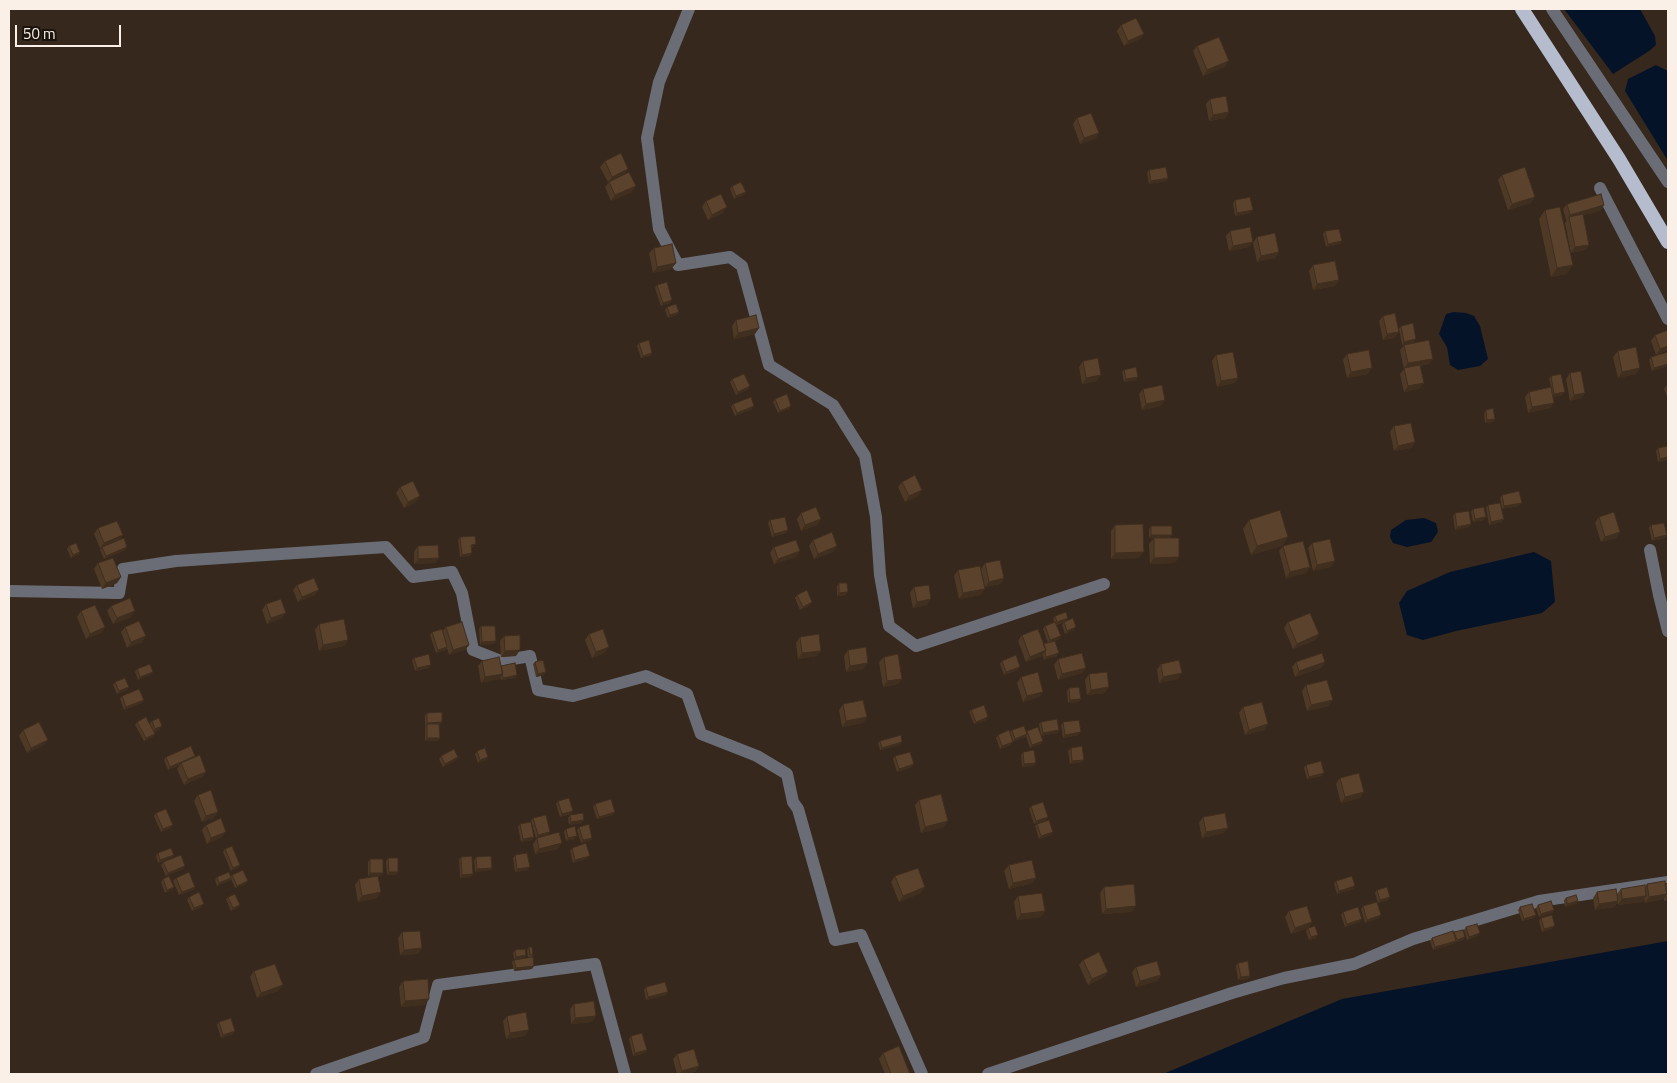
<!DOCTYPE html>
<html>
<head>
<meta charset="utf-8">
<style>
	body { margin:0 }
	#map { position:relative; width:1677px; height:1083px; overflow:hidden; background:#36281c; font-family:"Titillium Web",sans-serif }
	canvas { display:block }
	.frame { position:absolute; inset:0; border:10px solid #faf0e8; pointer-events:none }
	.scale { position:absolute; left:15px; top:25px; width:106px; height:22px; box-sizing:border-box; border:2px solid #faf0e8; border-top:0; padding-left:6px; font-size:15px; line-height:18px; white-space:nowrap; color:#faf0e8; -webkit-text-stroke:4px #19120d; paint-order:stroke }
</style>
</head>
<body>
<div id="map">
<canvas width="1677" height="1083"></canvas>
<div class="frame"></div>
<div class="scale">50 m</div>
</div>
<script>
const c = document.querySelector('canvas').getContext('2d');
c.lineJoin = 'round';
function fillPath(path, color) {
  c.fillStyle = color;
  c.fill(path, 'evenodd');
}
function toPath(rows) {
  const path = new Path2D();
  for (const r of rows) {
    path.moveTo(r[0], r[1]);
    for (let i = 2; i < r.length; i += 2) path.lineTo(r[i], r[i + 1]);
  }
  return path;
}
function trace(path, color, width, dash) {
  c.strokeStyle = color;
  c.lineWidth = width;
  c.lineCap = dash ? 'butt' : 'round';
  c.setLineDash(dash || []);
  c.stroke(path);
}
fillPath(toPath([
	[1564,9,1640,9,1655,36,1656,45,1649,51,1613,74],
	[1656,65,1668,71,1668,161,1625,91,1628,79],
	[1454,312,1466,313,1474,316,1480,326,1488,359,1480,366,1458,370,1450,365,1447,347,1439,334,1446,314],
	[1424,518,1436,523,1438,532,1431,542,1407,547,1393,543,1390,537,1391,530,1406,520],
	[1534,552,1551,561,1555,602,1542,613,1456,631,1423,640,1407,635,1399,603,1407,591,1450,572],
	[1668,941,1668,1074,1163,1074,1342,999]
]), '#051329');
trace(toPath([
	[689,9,659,82,647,138,659,229,678,265,730,257,742,266,769,365,833,405,865,456,876,517,880,575,889,626,916,646,1104,584],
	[1552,9,1668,182],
	[1600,188,1668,319],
	[1650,550,1659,595,1668,631],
	[9,591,119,593,123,569,176,561,386,547,413,577,452,572,462,593,473,650,501,661,530,656,538,690,573,696,646,676,687,694,701,734,757,756,787,774,793,802,798,809,835,940,861,935,922,1074],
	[316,1074,424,1037,438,985,595,964,625,1074],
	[988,1074,1232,993,1284,978,1354,964,1413,939,1539,901,1668,882]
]), '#6a6d76', 12);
trace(toPath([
	[1522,9,1619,159,1668,242]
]), '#b4bcce', 14);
fillPath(toPath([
	[1121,25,1144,34,1140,39,1124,46,1117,31],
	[1197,46,1225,67,1203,76,1193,51],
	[1210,99,1229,112,1225,118,1209,121,1206,104],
	[1077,118,1099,133,1095,139,1080,144,1073,124],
	[605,161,628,169,624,174,608,182,600,167],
	[1149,170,1168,178,1166,181,1149,184,1147,173],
	[1502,175,1531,203,1508,210,1498,180],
	[609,182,632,192,611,201,605,187],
	[732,186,746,192,744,195,734,199,730,189],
	[1235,200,1251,213,1235,216,1233,203],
	[706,201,723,213,708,220,702,207],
	[1567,204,1604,205,1600,211,1583,215,1589,245,1585,250,1571,253,1565,223,1567,220,1566,220,1563,209],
	[1545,210,1567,274,1551,277,1539,219],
	[1230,231,1249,247,1229,251,1226,236],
	[1325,231,1340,244,1326,247,1323,234],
	[1257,237,1279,252,1275,258,1257,262,1253,243],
	[654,248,676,263,671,269,653,273,649,253],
	[1313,265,1339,280,1335,286,1313,290,1309,271],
	[657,285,670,303,661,306,655,288],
	[667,307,679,312,677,315,668,318,665,310],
	[1383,316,1395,338,1383,340,1379,321],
	[736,320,755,334,734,339,732,326],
	[1401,326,1414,342,1402,345,1399,329],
	[1668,330,1668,350,1656,355,1651,341,1655,335],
	[639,343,652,353,650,356,641,358,637,346],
	[1404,345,1429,364,1420,366,1424,383,1419,389,1404,392,1400,374,1404,369,1400,350],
	[1618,351,1640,368,1636,374,1618,378,1613,357],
	[1668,352,1668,366,1652,371,1649,360,1651,357],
	[1347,354,1368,374,1347,378,1343,360],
	[1216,355,1238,378,1234,383,1217,387,1212,361],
	[1083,361,1097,381,1082,384,1079,367],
	[1124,370,1138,377,1136,380,1124,382,1122,372],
	[1570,373,1585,393,1581,398,1570,401,1566,379],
	[1551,376,1563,395,1553,397,1554,403,1550,408,1528,413,1525,397,1529,392,1551,387,1549,379],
	[732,379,750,386,748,389,736,395,730,382],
	[1668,383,1668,400,1664,389],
	[1143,389,1161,406,1142,410,1139,394],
	[775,399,791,406,789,409,778,413,773,402],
	[733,404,752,409,735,416,731,407],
	[1486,410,1495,419,1493,422,1485,423,1484,413],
	[1394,426,1415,442,1411,448,1394,451,1390,432],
	[1658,448,1668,460,1658,462,1656,451],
	[902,482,918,496,905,502,898,487],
	[400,487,416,502,404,508,396,493],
	[1502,495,1519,506,1502,509,1500,498],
	[1488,505,1502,522,1489,525,1486,508],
	[1473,509,1484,520,1473,522,1471,512],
	[801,513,821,519,817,525,801,531,797,519],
	[1455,513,1469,527,1455,530,1453,516],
	[1599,517,1620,532,1616,538,1601,542,1595,523],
	[770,520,788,530,786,533,772,537,768,523],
	[1249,520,1288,537,1282,546,1251,555,1243,529],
	[1115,525,1139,558,1111,559,1111,531],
	[1651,525,1667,535,1665,538,1652,541,1649,528],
	[1151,526,1172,535,1170,538,1149,538,1149,529],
	[98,528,119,541,125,550,104,559,100,550,102,548,100,548,94,534],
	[460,537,474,547,471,547,470,556,460,557,458,540],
	[1154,538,1175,563,1150,564,1149,544],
	[813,540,833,552,814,559,809,546],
	[1312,543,1335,561,1331,567,1313,571,1308,548],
	[69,546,80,552,78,555,71,558,67,549],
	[418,546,439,558,435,563,414,564,414,552],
	[1283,546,1310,567,1306,573,1286,578,1279,551],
	[774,547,800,551,796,557,774,564,770,553],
	[98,563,121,577,117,583,102,589,94,569],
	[985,563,1004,578,1000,584,985,587,981,569],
	[958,570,981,595,959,599,954,576],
	[839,583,846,595,837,596,837,586],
	[297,585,315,595,298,602,293,590],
	[914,587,927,605,913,608,910,593],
	[797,595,810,605,800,610,795,598],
	[266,604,282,618,267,624,262,610],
	[111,606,131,617,113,624,107,611],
	[81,611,105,627,101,633,86,639,77,617],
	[1055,616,1068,618,1066,621,1074,630,1065,634,1062,625,1064,622,1057,625,1059,639,1048,643,1043,629,1045,626,1054,622,1053,619],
	[1288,622,1319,634,1315,640,1293,649,1284,628],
	[319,624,348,640,344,646,319,651,315,630],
	[481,626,496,641,494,644,480,645,479,629],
	[125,627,146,636,142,642,127,648,121,632],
	[446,627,469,645,465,650,449,655,447,648,445,650,436,653,430,635,432,632,442,632],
	[589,634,605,653,592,658,585,640],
	[1022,635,1057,656,1044,660,1043,655,1042,656,1026,662,1018,641],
	[504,636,516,656,501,657,500,641],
	[800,637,817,656,798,659,796,643],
	[848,650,864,669,846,672,844,656],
	[884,657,902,679,898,684,883,687,879,662],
	[414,658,429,668,415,671,412,660],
	[1058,659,1086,668,1082,673,1058,680,1054,665],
	[482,661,501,666,517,675,515,678,501,680,500,677,499,679,481,683,478,666],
	[1002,661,1018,670,1004,675,1000,664],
	[535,662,544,675,536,677,533,664],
	[1296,662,1325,662,1321,668,1295,677,1292,667],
	[1161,664,1178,679,1159,683,1157,670],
	[137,669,153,672,151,674,138,680,135,672],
	[1089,674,1105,693,1087,695,1085,680],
	[1021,677,1043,692,1039,697,1023,702,1017,683],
	[115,682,127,690,117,694,113,685],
	[1306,685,1329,706,1307,711,1302,691],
	[1069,688,1079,702,1068,703,1067,691],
	[122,696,144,700,142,703,124,710,120,699],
	[843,704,867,717,863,723,842,727,839,710],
	[1243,707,1268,724,1264,730,1245,735,1239,713],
	[971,710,986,720,974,724,969,712],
	[427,713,442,722,439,725,438,741,425,741,425,727,426,726,425,726,425,715],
	[152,721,160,729,154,732,155,734,153,737,144,741,135,725,137,722,150,723],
	[1041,722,1059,730,1057,733,1041,736,1043,741,1041,744,1030,748,1026,736,1025,737,1013,741,1011,745,1000,749,996,738,998,735,1010,732,1012,730,1026,732,1027,731,1041,736,1039,724],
	[1063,722,1079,735,1063,738,1061,725],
	[23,730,44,745,27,753,19,736],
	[880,741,902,742,900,745,880,750,878,743],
	[1071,748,1084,760,1082,762,1070,764,1068,751],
	[477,751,488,757,486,760,478,763,475,754],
	[1023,752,1034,766,1022,767,1021,755],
	[195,756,206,772,202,777,184,785,177,769,180,765,168,770,164,760,166,757],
	[441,756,456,760,443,767,439,759],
	[895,756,912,767,897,772,893,759],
	[1306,765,1322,776,1307,779,1304,768],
	[1340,778,1364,792,1360,798,1341,803,1336,784],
	[198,795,214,818,202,822,194,801],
	[919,800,944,827,921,833,915,805],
	[558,801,571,814,560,817,556,804],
	[595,804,613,815,597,819,593,807],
	[1031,806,1046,820,1034,824,1029,809],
	[156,813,171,828,161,832,154,816],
	[570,815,582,823,569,825,568,818],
	[1203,817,1224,833,1202,838,1199,823],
	[533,818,550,832,548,835,536,838,531,821],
	[520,824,534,837,532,840,521,842,518,827],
	[1037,824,1053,832,1051,835,1039,839,1035,826],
	[206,825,222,837,207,844,202,830],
	[579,827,592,838,590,841,581,843,577,830],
	[566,829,575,839,566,841,564,832],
	[537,838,558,849,535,854,533,844],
	[572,848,588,858,573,863,570,851],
	[225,849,240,865,238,868,231,871,223,852],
	[158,853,174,855,172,857,158,863,156,856],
	[515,855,528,870,515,872,513,858],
	[461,857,471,877,460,878,459,859],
	[476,857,492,868,490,870,475,872,474,860],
	[388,858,396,875,387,875,386,861],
	[370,859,381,876,378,876,377,898,358,902,355,885,359,879,377,876,368,876,368,862],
	[163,862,183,869,166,876,161,865],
	[1009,865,1036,878,1032,883,1009,889,1004,871],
	[232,875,246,884,235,888,231,879,229,881,217,886,215,880,217,877,230,877],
	[895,876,921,893,899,902,891,882],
	[176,878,195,887,193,890,179,895,173,881],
	[163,879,172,890,165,893,161,882],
	[1336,881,1353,889,1337,894,1334,884],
	[1668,883,1668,900,1664,901,1664,898,1663,899,1645,903,1644,899,1642,902,1618,905,1618,902,1614,907,1595,910,1593,898,1597,892,1617,894,1621,889,1645,887,1647,884],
	[1104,887,1132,912,1102,914,1100,893],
	[1377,890,1388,900,1378,903,1375,893],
	[1018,896,1045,911,1041,917,1017,920,1014,902],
	[189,897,202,907,192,911,187,900],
	[228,897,238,908,231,911,226,899],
	[1566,898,1578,901,1576,904,1565,907,1564,900],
	[1538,905,1554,910,1552,913,1539,917,1536,908],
	[1363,906,1381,915,1379,918,1365,923,1361,909],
	[1520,907,1534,918,1522,921,1518,910],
	[1289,911,1312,922,1308,928,1291,934,1285,917],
	[1343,912,1360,922,1345,927,1341,915],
	[1541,918,1553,928,1542,932,1539,921],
	[1466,927,1478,936,1467,940,1464,930],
	[1308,928,1316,938,1309,940,1306,931],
	[402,932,422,948,418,954,400,955,398,938],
	[1454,932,1465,937,1463,940,1433,950,1430,941,1432,938,1453,934],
	[529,947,533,954,532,957,532,969,514,971,512,962,514,960,528,958,527,950],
	[515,950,526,955,524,958,514,959,513,953],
	[1083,960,1108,972,1104,977,1088,985,1079,965],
	[1238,963,1250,976,1248,979,1238,980,1236,966],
	[1136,967,1161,975,1157,981,1136,987,1132,972],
	[254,971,278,991,257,998,250,977],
	[403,981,425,1005,401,1007,399,987],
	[646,987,666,995,646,1000,644,990],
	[574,1004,596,1016,592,1022,571,1024,570,1009],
	[507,1016,525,1036,506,1039,503,1021],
	[219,1022,233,1034,221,1038,217,1025],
	[631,1036,647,1050,645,1053,633,1056,629,1039],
	[883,1053,910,1074,885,1074,879,1059],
	[677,1054,699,1066,695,1072,686,1074,677,1074,673,1059]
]), '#4e3926');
fillPath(toPath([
	[1144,34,1140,39,1124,46,1128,41],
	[1229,61,1225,67,1203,76,1207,70],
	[1229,112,1225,118,1209,121,1213,115],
	[1099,133,1095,139,1080,144,1084,138],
	[628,169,624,174,608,182,612,177],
	[1168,178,1166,181,1149,184,1151,181],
	[636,186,632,192,611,201,615,195],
	[746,192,744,195,734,199,736,196],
	[1535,197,1531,203,1508,210,1512,204],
	[1604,205,1600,211,1570,219,1569,217,1566,220,1570,215],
	[727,207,723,213,708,220,712,215],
	[1253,210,1251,213,1235,216,1237,213],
	[1342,241,1340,244,1326,247,1328,244],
	[1253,242,1249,247,1229,251,1233,246],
	[1589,245,1585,250,1571,253,1575,247],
	[1279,252,1275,258,1257,262,1261,256],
	[676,263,671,269,653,273,657,267],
	[1573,265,1567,274,1551,277,1557,268],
	[1339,280,1335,286,1313,290,1317,284],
	[672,300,670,303,661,306,663,303],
	[679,312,677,315,668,318,670,315],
	[759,328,755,334,734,339,738,333],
	[1399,332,1395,338,1383,340,1387,334],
	[1416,339,1414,342,1402,345,1404,342],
	[1668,346,1668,350,1656,355,1660,349],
	[652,353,650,356,641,358,643,356],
	[1433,359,1429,364,1404,369,1408,363],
	[1668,364,1668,366,1652,371,1654,368],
	[1372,368,1368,374,1347,378,1351,372],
	[1640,368,1636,374,1618,378,1622,372],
	[1101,375,1097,381,1082,384,1086,378],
	[1138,377,1136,380,1124,382,1126,379],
	[1238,378,1234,383,1217,387,1221,381],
	[1424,383,1419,389,1404,392,1408,386],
	[750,386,748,389,736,395,738,392],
	[1565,392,1563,395,1552,397,1554,394],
	[1585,393,1581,398,1570,401,1574,395],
	[1165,400,1161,406,1142,410,1146,404],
	[1554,403,1550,408,1528,413,1532,407],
	[754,406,752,409,735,416,737,413],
	[791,406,789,409,778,413,780,411],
	[1495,419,1493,422,1485,423,1487,420],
	[1415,442,1411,448,1394,451,1398,446],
	[1668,457,1668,460,1658,462,1660,459],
	[922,490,918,496,905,502,909,496],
	[420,496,416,502,404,508,408,502],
	[1522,503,1519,506,1502,509,1504,506],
	[1486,517,1484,520,1473,522,1475,519],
	[821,519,817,525,801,531,805,525],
	[1504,519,1502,522,1489,525,1491,522],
	[1471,524,1469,527,1455,530,1457,527],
	[788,530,786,533,772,537,774,534],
	[1620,532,1616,538,1601,542,1605,537],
	[123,535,119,541,100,548,104,543],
	[1151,535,1172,535,1170,538,1149,538],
	[1667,535,1665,538,1652,541,1654,538],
	[1288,537,1282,546,1251,555,1257,546],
	[837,546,833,552,814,559,818,554],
	[127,547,125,550,104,559,106,556],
	[800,551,796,557,774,564,778,559],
	[80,552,78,555,71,558,73,555],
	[1144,552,1139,558,1111,559,1115,553],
	[472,553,470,556,460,557,462,555],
	[1179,557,1175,563,1150,564,1154,558],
	[439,558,435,563,414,564,418,559],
	[1335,561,1331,567,1313,571,1317,565],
	[1310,567,1306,573,1286,578,1290,572],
	[121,577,117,583,102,589,106,583],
	[1004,578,1000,584,985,587,989,582],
	[985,589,981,595,959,599,963,593],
	[319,590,315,595,298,602,302,597],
	[848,592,846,595,837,596,839,593],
	[931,599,927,605,913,608,917,602],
	[812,602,810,605,800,610,803,607],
	[135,611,131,617,113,624,117,618],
	[286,613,282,618,267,624,271,618],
	[1068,618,1066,621,1055,625,1057,622],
	[105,627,101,633,86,639,90,634],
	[1076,627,1074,630,1065,634,1067,631],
	[1319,634,1315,640,1293,649,1297,644],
	[146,636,142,642,127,648,131,642],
	[1061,636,1059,639,1048,643,1050,640],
	[348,640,344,646,319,651,323,645],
	[496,641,494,644,480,645,482,642],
	[469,645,465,650,449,655,453,650],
	[447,647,445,650,436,653,438,650],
	[609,647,605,653,592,658,596,652],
	[520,650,516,656,501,657,505,651],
	[1046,650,1042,656,1026,662,1030,657],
	[821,651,817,656,798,659,802,653],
	[1059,653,1057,656,1044,660,1046,657],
	[1325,662,1321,668,1295,677,1299,671],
	[868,663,864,669,846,672,850,666],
	[431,665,429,668,415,671,417,668],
	[1020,667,1018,670,1004,675,1006,672],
	[1086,668,1082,673,1058,680,1062,674],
	[153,672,151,674,138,680,140,677],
	[546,672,544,675,536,677,538,674],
	[1182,673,1178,679,1159,683,1163,677],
	[503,674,499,679,481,683,485,677],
	[517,675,515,678,501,680,503,678],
	[902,679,898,684,883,687,887,681],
	[129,687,127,690,117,694,119,691],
	[1109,687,1105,693,1087,695,1091,690],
	[1043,692,1039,697,1023,702,1027,696],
	[1081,699,1079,702,1068,703,1070,700],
	[144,700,142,703,124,710,126,707],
	[1333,700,1329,706,1307,711,1311,705],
	[867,717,863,723,842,727,846,721],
	[988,717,986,720,974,724,976,722],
	[442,722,440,725,427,726,427,724,425,726,427,723],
	[1268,724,1264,730,1245,735,1249,730],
	[162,726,160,729,153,732,155,729],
	[1059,730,1057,733,1041,736,1043,733],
	[1081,732,1079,735,1063,738,1065,735],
	[155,734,153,737,144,741,146,738],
	[1027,734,1025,737,1013,742,1015,739],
	[427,738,440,738,438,741,425,741],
	[48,740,44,745,27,753,31,748],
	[1043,741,1041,744,1030,748,1032,745],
	[902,742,900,745,880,750,882,748],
	[1013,742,1011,745,1000,749,1002,746],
	[195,756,181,763,180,765,168,770,170,767],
	[458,757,456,760,443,767,445,764],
	[488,757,486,760,478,763,480,760],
	[1084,760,1082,762,1070,764,1072,761],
	[1036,763,1034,766,1022,767,1024,764],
	[914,764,912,767,897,772,899,769],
	[206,772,202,777,184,785,188,779],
	[1324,773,1322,776,1307,779,1309,777],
	[1364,792,1360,798,1341,803,1345,797],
	[573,811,571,814,560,817,562,814],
	[218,812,214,818,202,822,206,816],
	[615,812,613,815,597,819,599,817],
	[1048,817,1046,820,1034,824,1036,821],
	[584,820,582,823,569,825,571,822],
	[948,821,944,827,921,833,925,827],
	[173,825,171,828,161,832,163,829],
	[1228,828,1224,833,1202,838,1206,832],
	[226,832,222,837,207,844,211,838],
	[550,832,548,835,536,838,538,835],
	[1053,832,1051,835,1039,839,1041,836],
	[577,836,575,839,566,841,568,838],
	[534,837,532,840,521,842,523,839],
	[592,838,590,841,581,843,583,840],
	[562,843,558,849,535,854,539,849],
	[174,855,172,857,158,863,160,860],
	[590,856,588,858,573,863,575,860],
	[240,865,238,868,231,871,233,868],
	[185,866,183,869,166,876,168,873],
	[530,867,528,870,515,872,517,869],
	[492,868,490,870,475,872,477,869],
	[389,872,398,872,396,875,387,875],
	[370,873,383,873,381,876,368,876],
	[473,874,471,877,460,878,462,875],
	[231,878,229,881,217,886,219,883],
	[1036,878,1032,883,1009,889,1013,883],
	[248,881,246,884,235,888,237,886],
	[1355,886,1353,889,1337,894,1339,891],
	[174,887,172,890,165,893,167,890],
	[195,887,193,890,179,895,182,892],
	[925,887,921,893,899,902,903,896],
	[381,892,377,898,358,902,362,896],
	[1667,894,1663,899,1645,903,1649,897],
	[1646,896,1642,902,1618,905,1622,899],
	[1390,897,1388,900,1378,903,1380,900],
	[1578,901,1576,904,1565,907,1567,904],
	[1618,901,1614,907,1595,910,1599,904],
	[204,904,202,907,192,911,194,908],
	[240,905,238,908,231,911,233,908],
	[1136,906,1132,912,1102,914,1106,909],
	[1554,910,1552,913,1539,917,1541,914],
	[1045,911,1041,917,1017,920,1021,914],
	[1381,915,1379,918,1365,923,1367,920],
	[1536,915,1534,918,1522,921,1524,919],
	[1362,919,1360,922,1345,927,1347,924],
	[1312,922,1308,928,1291,934,1295,928],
	[1555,926,1553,928,1542,932,1544,929],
	[1480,933,1478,936,1467,940,1469,937],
	[1318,935,1316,938,1309,940,1311,937],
	[1465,937,1463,940,1455,943,1457,940],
	[1456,941,1454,944,1433,950,1435,947],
	[422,948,418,954,400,955,404,950],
	[526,955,524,958,514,959,516,957],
	[534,966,532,969,514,971,516,968],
	[1108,972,1104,977,1088,985,1092,979],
	[1161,975,1157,981,1136,987,1140,981],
	[1250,976,1248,979,1238,980,1241,977],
	[283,985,278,991,257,998,261,993],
	[668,992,666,995,646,1000,648,997],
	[429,999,425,1005,401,1007,405,1001],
	[596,1016,592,1022,571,1024,575,1018],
	[529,1030,525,1036,506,1039,510,1033],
	[235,1031,233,1034,221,1038,223,1035],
	[647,1050,645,1053,633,1056,635,1053],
	[699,1066,695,1072,686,1074,679,1074,682,1071]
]), '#402e1f');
const building = toPath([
	[1136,18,1144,34,1128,41,1121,25,1136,18],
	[1219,37,1229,61,1207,70,1197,46,1219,37],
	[1226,96,1229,112,1213,115,1210,99,1226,96],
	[1091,113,1099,133,1084,138,1077,118,1091,113],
	[621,153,628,169,612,177,605,161,621,153],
	[1166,167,1168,178,1151,181,1149,170,1166,167],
	[1525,167,1535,197,1512,204,1502,175,1525,167],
	[629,172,636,186,615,195,609,182,629,172],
	[741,182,746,192,736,196,732,186,741,182],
	[721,194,727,207,712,215,706,201,721,194],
	[1601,194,1604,205,1570,215,1567,204,1601,194],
	[1250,197,1253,210,1237,213,1235,200,1250,197],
	[1560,207,1573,265,1557,268,1545,210,1560,207],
	[1583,214,1589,245,1575,247,1569,217,1583,214],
	[1250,227,1253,242,1233,246,1230,231,1250,227],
	[1339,229,1342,241,1328,244,1325,231,1339,229],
	[1275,233,1279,252,1261,256,1257,237,1275,233],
	[672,244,676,263,657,267,654,248,672,244],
	[1335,261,1339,280,1317,284,1313,265,1335,261],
	[667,282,672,300,663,303,657,285,667,282],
	[676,304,679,312,670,315,667,307,676,304],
	[1395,313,1399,332,1387,334,1383,316,1395,313],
	[756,315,759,328,738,333,736,320,756,315],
	[1413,323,1416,339,1404,342,1401,326,1413,323],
	[1668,330,1668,346,1660,349,1655,335,1668,330],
	[649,340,652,353,643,356,639,343,649,340],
	[1429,340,1433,359,1408,363,1404,345,1429,340],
	[1636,347,1640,368,1622,372,1618,351,1636,347],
	[1369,350,1372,368,1351,372,1347,354,1369,350],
	[1233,352,1238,378,1221,381,1216,355,1233,352],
	[1668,352,1668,364,1654,368,1651,357,1668,352],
	[1098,358,1101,375,1086,378,1083,361,1098,358],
	[1420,365,1424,383,1408,386,1404,368,1420,365],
	[1136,367,1138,377,1126,379,1124,370,1136,367],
	[1581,371,1585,393,1574,395,1570,373,1581,371],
	[744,374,750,386,738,392,732,379,744,374],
	[1561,374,1565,392,1554,394,1551,376,1561,374],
	[1162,385,1165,400,1146,404,1143,389,1162,385],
	[1551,387,1554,403,1532,407,1529,392,1551,387],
	[787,394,791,406,780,411,775,399,787,394],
	[751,397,754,406,737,413,733,404,751,397],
	[1493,408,1495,419,1487,420,1486,410,1493,408],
	[1411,423,1415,442,1398,446,1394,426,1411,423],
	[1668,446,1668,457,1660,459,1658,448,1668,446],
	[915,475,922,490,909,496,902,482,915,475],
	[413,481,420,496,408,502,400,487,413,481],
	[1519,491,1522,503,1504,506,1502,495,1519,491],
	[1500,503,1504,519,1491,522,1488,505,1500,503],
	[816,507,821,519,805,525,801,513,816,507],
	[1484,507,1486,517,1475,519,1473,509,1484,507],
	[1280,510,1288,537,1257,546,1249,520,1280,510],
	[1469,511,1471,524,1457,527,1455,513,1469,511],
	[1614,512,1620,532,1605,537,1599,517,1614,512],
	[785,517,788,530,774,534,770,520,785,517],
	[117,521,123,535,104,543,98,528,117,521],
	[1664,523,1667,535,1654,538,1651,525,1664,523],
	[1143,524,1144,552,1115,553,1115,525,1143,524],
	[1151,526,1172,526,1172,535,1151,535,1151,526],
	[832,532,837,546,818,554,813,540,832,532],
	[475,536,476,544,471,545,472,553,462,555,460,537,475,536],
	[124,538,127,547,106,556,102,547,124,538],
	[1154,538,1179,538,1179,557,1154,558,1154,538],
	[1330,539,1335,561,1317,565,1312,543,1330,539],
	[796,540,800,551,778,559,774,547,796,540],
	[1303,541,1310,567,1290,572,1283,546,1303,541],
	[76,543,80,552,73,555,69,546,76,543],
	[438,545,439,558,418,559,418,546,438,545],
	[113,558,121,577,106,583,98,563,113,558],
	[1000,560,1004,578,989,582,985,563,1000,560],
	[980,566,985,589,963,593,958,570,980,566],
	[314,578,319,590,302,597,297,585,314,578],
	[839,583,847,583,848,592,839,593,839,583],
	[929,585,931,599,917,602,914,587,929,585],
	[807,590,812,602,803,607,797,595,807,590],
	[130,598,135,611,117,618,111,606,130,598],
	[281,599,286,613,271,618,266,604,281,599],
	[95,605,105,627,90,634,81,611,95,605],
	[1066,612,1068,618,1057,622,1055,616,1066,612],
	[1310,613,1319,634,1297,644,1288,622,1310,613],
	[1073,618,1076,627,1067,631,1064,622,1073,618],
	[344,619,348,640,323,645,319,624,344,619],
	[139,621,146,636,131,642,125,627,139,621],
	[462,622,469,645,453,650,446,627,462,622],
	[1055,622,1061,636,1050,640,1045,626,1055,622],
	[481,626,495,626,496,641,482,642,481,626],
	[442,629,447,647,438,650,432,632,442,629],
	[603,629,609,647,596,652,589,634,603,629],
	[1038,629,1046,650,1030,657,1022,635,1038,629],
	[819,634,821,651,802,653,800,637,819,634],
	[520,635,520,650,505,651,504,636,520,635],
	[1055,641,1059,653,1046,657,1045,652,1046,650,1043,644,1055,641],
	[866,647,868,663,850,666,848,650,866,647],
	[1082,653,1086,668,1062,674,1058,659,1082,653],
	[1322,653,1325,662,1299,671,1296,662,1322,653],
	[429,654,431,665,417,668,414,658,429,654],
	[898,654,902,679,887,681,884,657,898,654],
	[1016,655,1020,667,1006,672,1002,661,1016,655],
	[499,657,503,674,485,677,482,661,499,657],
	[543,660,546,672,538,674,535,662,543,660],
	[1179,660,1182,673,1163,677,1161,664,1179,660],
	[515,663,517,675,503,678,501,666,515,663],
	[150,664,153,672,140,677,137,669,150,664],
	[1038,672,1043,692,1027,696,1021,677,1038,672],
	[1107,672,1109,687,1091,690,1089,674,1107,672],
	[125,678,129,687,119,691,115,682,125,678],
	[1327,680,1333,700,1311,705,1306,685,1327,680],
	[1079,687,1081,699,1070,700,1069,688,1079,687],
	[139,689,144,700,126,707,122,696,139,689],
	[863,700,867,717,846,721,843,704,863,700],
	[1262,702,1268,724,1249,730,1243,707,1262,702],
	[984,705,988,717,976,722,971,710,984,705],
	[442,712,442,722,427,723,427,713,442,712],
	[146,717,155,734,146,738,137,722,146,717],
	[159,718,162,726,155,729,152,721,159,718],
	[1057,719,1059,730,1043,733,1041,722,1057,719],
	[1079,720,1081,732,1065,735,1063,722,1079,720],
	[39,722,48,740,31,748,23,730,39,722],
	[427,724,439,724,440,738,427,738,427,724],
	[1024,726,1027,734,1015,739,1012,730,1024,726],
	[1038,727,1043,741,1032,745,1027,731,1038,727],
	[1009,730,1013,742,1002,746,998,735,1009,730],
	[901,735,902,742,882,748,880,741,901,735],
	[191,746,195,756,170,767,166,757,191,746],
	[1082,746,1084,760,1072,761,1071,748,1082,746],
	[485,748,488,757,480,760,477,751,485,748],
	[454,749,458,757,445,764,441,756,454,749],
	[1034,750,1036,763,1024,764,1023,752,1034,750],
	[910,752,914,764,899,769,895,756,910,752],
	[200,755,206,772,188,779,181,763,200,755],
	[1321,761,1324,773,1309,777,1306,765,1321,761],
	[1359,773,1364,792,1345,797,1340,778,1359,773],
	[211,790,218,812,206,816,198,795,211,790],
	[941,794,948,821,925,827,919,800,941,794],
	[569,798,573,811,562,814,558,801,569,798],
	[611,799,615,812,599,817,595,804,611,799],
	[1043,802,1048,817,1036,821,1031,806,1043,802],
	[166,809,173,825,163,829,156,813,166,809],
	[583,813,584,820,571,822,570,815,583,813],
	[1225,813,1228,828,1206,832,1203,817,1225,813],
	[546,815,550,832,538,835,533,818,546,815],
	[221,818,226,832,211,838,206,825,221,818],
	[1049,820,1053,832,1041,836,1037,824,1049,820],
	[531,822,534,837,523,839,520,824,531,822],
	[589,824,592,838,583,840,579,827,589,824],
	[575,826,577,836,568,838,566,829,575,826],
	[559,832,562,843,539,849,537,838,559,832],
	[586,843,590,856,575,860,572,848,586,843],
	[232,846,240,865,233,868,225,849,232,846],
	[171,848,174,855,160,860,158,853,171,848],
	[527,853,530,867,517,869,515,855,527,853],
	[181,855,185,866,168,873,163,862,181,855],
	[472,856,473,874,462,875,461,857,472,856],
	[491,856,492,868,477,869,476,857,491,856],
	[388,858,398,858,398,872,389,872,388,858],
	[370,859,383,859,383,873,370,873,370,859],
	[1032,860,1036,878,1013,883,1009,865,1032,860],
	[918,868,925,887,903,896,895,876,918,868],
	[243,870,248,881,237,886,232,875,243,870],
	[189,872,195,887,182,892,176,878,189,872],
	[229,872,231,878,219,883,217,877,229,872],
	[169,876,174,887,167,890,163,879,169,876],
	[378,876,381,892,362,896,359,879,378,876],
	[1352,876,1355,886,1339,891,1336,881,1352,876],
	[1665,881,1667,894,1649,897,1647,884,1665,881],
	[1668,883,1668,898,1666,898,1666,895,1667,894,1665,884,1668,883],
	[1134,884,1136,906,1106,909,1104,887,1134,884],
	[1645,885,1646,896,1622,899,1621,889,1645,885],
	[1387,887,1390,897,1380,900,1377,890,1387,887],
	[1616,889,1618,901,1599,904,1597,892,1616,889],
	[199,892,204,904,194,908,189,897,199,892],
	[1042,893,1045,911,1021,914,1018,896,1042,893],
	[235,894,240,905,233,908,228,897,235,894],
	[1576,895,1578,901,1567,904,1566,898,1576,895],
	[1551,901,1554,910,1541,914,1538,905,1551,901],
	[1377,902,1381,915,1367,920,1363,906,1377,902],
	[1532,904,1536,915,1524,919,1520,907,1532,904],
	[1307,906,1312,922,1295,928,1289,911,1307,906],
	[1358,907,1362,919,1347,924,1343,912,1358,907],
	[1552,915,1555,926,1544,929,1541,918,1552,915],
	[1477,924,1480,933,1469,937,1466,927,1477,924],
	[1315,926,1318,935,1311,937,1308,928,1315,926],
	[1463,930,1465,937,1457,940,1454,932,1463,930],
	[420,931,422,948,404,950,402,932,420,931],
	[1453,931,1456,941,1435,947,1432,938,1453,931],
	[529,947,532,947,533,954,530,955,529,947],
	[525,949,526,955,516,957,515,950,525,949],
	[1099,952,1108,972,1092,979,1083,960,1099,952],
	[533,957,534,966,516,968,514,960,533,957],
	[1157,961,1161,975,1140,981,1136,967,1157,961],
	[1248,961,1250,976,1241,977,1238,963,1248,961],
	[275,964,283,985,261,993,254,971,275,964],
	[428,979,429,999,405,1001,403,981,428,979],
	[665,982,668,992,648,997,646,987,665,982],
	[594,1001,596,1016,575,1018,574,1004,594,1001],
	[526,1012,529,1030,510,1033,507,1016,526,1012],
	[231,1018,235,1031,223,1035,219,1022,231,1018],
	[642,1033,647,1050,635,1053,631,1036,642,1033],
	[899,1046,910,1074,891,1074,883,1053,899,1046],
	[694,1049,699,1066,682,1071,677,1054,694,1049]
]);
fillPath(building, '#5b422c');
trace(building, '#402e1f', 1);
</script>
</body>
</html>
